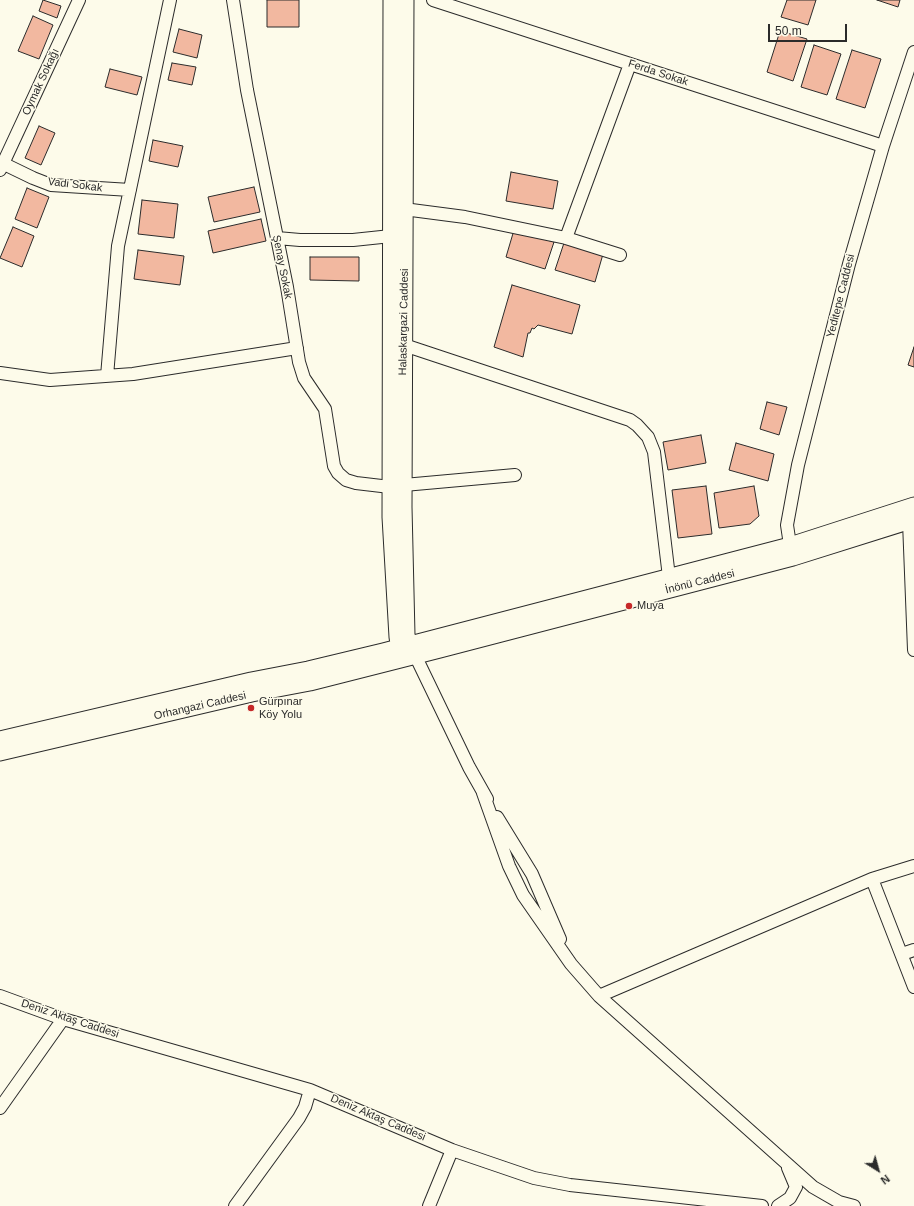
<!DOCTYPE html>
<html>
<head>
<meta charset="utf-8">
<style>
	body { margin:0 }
	#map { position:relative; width:914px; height:1206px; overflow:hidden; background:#fdfbea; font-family:Helvetica,sans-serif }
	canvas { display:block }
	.north { position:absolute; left:858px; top:1150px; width:40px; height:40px; -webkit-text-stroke:3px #fdfbea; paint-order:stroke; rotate:143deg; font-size:11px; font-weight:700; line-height:16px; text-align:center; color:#2b2b2b }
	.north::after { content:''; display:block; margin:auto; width:14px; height:18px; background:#2b2b2b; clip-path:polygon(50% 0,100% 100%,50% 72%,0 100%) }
	.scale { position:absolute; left:768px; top:24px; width:79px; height:18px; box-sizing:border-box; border:2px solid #2b2b2b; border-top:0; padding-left:5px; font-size:12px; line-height:14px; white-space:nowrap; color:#2b2b2b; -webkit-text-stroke:3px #fdfbea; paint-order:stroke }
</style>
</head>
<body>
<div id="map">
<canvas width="914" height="1206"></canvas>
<div class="north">N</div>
<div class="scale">50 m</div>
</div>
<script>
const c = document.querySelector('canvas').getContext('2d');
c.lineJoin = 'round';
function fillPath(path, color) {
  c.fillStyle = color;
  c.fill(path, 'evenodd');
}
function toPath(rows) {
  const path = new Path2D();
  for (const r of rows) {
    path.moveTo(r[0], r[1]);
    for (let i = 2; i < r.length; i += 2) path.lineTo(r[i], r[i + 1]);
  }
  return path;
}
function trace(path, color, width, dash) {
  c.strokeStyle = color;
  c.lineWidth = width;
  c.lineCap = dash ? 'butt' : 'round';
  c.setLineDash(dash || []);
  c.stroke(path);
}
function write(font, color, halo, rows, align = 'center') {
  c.font = font + ' Helvetica,sans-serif';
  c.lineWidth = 3;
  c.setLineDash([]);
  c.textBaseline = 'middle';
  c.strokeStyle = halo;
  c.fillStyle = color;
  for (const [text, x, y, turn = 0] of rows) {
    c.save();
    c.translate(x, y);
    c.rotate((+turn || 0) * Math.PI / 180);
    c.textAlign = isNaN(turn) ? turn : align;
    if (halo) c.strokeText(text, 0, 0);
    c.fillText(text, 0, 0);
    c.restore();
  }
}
const building = toPath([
	[43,0,61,6,57,18,39,11,43,0],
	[267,0,299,0,299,27,267,27,267,0],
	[787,0,816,0,808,25,781,17,787,0],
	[877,0,900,0,898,7,877,0],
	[33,16,53,25,39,59,18,51,33,16],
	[179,29,202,35,197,58,173,52,179,29],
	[780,31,807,39,793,81,767,72,780,31],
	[814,45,841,54,827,95,801,87,814,45],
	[852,50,881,59,865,108,836,99,852,50],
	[172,63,196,67,192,85,168,80,172,63],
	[110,69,142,77,137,95,105,87,110,69],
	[39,126,55,133,41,165,25,158,39,126],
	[153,140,183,146,178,167,149,161,153,140],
	[511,172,558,181,553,209,506,201,511,172],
	[254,187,260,212,214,222,208,197,254,187],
	[27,188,49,197,37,228,15,219,27,188],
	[142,200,178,204,174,238,138,234,142,200],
	[261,219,266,241,213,253,208,231,261,219],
	[13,227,34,236,22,267,0,258,13,227],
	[514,230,554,242,545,269,506,257,514,230],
	[564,243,603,254,595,282,555,270,564,243],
	[138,250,184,256,180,285,134,279,138,250],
	[310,257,359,257,359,281,310,280,310,257],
	[512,285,580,305,572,334,538,325,534,329,532,328,530,333,528,333,523,357,494,347,512,285],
	[914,347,914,367,908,365,914,347],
	[767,402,787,407,779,435,760,429,767,402],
	[701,435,706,463,668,470,663,442,701,435],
	[736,443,774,454,768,481,729,470,736,443],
	[706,486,712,534,678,538,672,490,706,486],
	[754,486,759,516,750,524,719,528,714,493,754,486]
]);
fillPath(building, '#f2b8a0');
trace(building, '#2b2b2b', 1);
const minor = toPath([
	[233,0,247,90,287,287,299,362,304,378,325,409,334,466,338,473,346,480,356,483,390,487],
	[433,0,883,146],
	[0,162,33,178,51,185,130,190],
	[0,170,79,0],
	[396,208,465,217,566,238,620,255],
	[277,238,300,240,353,240,391,236],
	[566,238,630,64],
	[404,345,630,420,637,425,648,437,654,452,669,577],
	[0,373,50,380,133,374,297,348],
	[107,376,118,246,170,0],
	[404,485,515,475],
	[906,513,909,522,914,650],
	[790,545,787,525,798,465,849,264,883,146,914,52],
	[415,655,469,767,487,799],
	[483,793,509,866,523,895,571,964,599,996,813,1187,839,1202,854,1206],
	[497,817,532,874,560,939],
	[872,879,914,987],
	[902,954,914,950],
	[0,996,63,1019,310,1090,452,1150,534,1178,570,1185,762,1206],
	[599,996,872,879,914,866],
	[0,1108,63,1019],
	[235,1206,299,1118,305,1107,310,1090],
	[429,1206,452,1150],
	[778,1206,790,1198,796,1187,788,1168]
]);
const major = toPath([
	[391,0,390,517,397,637,400,657],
	[406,0,404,507,407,635,413,653],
	[0,739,251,680,308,669,383,651,790,545,914,505],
	[0,753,252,694,310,683,440,650,793,558,914,520]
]);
trace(minor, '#2b2b2b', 14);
trace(major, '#2b2b2b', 17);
trace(minor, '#fdfbea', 12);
trace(major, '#fdfbea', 15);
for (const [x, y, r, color] of [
	[629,606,4,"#c62828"],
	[251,708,4,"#c62828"]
]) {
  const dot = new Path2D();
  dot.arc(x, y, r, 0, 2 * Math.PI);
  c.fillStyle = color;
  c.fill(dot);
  trace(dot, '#fdfbea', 1.5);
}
write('11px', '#2b2b2b', '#fdfbea', [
	["Ferda Sokak",658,73,18],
	["Oymak Sokağı",41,82,-65],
	["Vadi Sokak",75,185,7],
	["Şenay Sokak",282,267,79],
	["Yeditepe Caddesi",841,296,-76],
	["Halaskargazi Caddesi",404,322,-89],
	["İnönü Caddesi",700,582,-14],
	["Orhangazi Caddesi",200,706,-13],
	["Deniz Aktaş Caddesi",70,1019,18],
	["Deniz Aktaş Caddesi",378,1118,23]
]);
write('11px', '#2b2b2b', '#fdfbea', [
	["Muya",637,606],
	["Gürpınar",259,702],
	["Köy Yolu",259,715]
], 'left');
</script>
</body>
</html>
